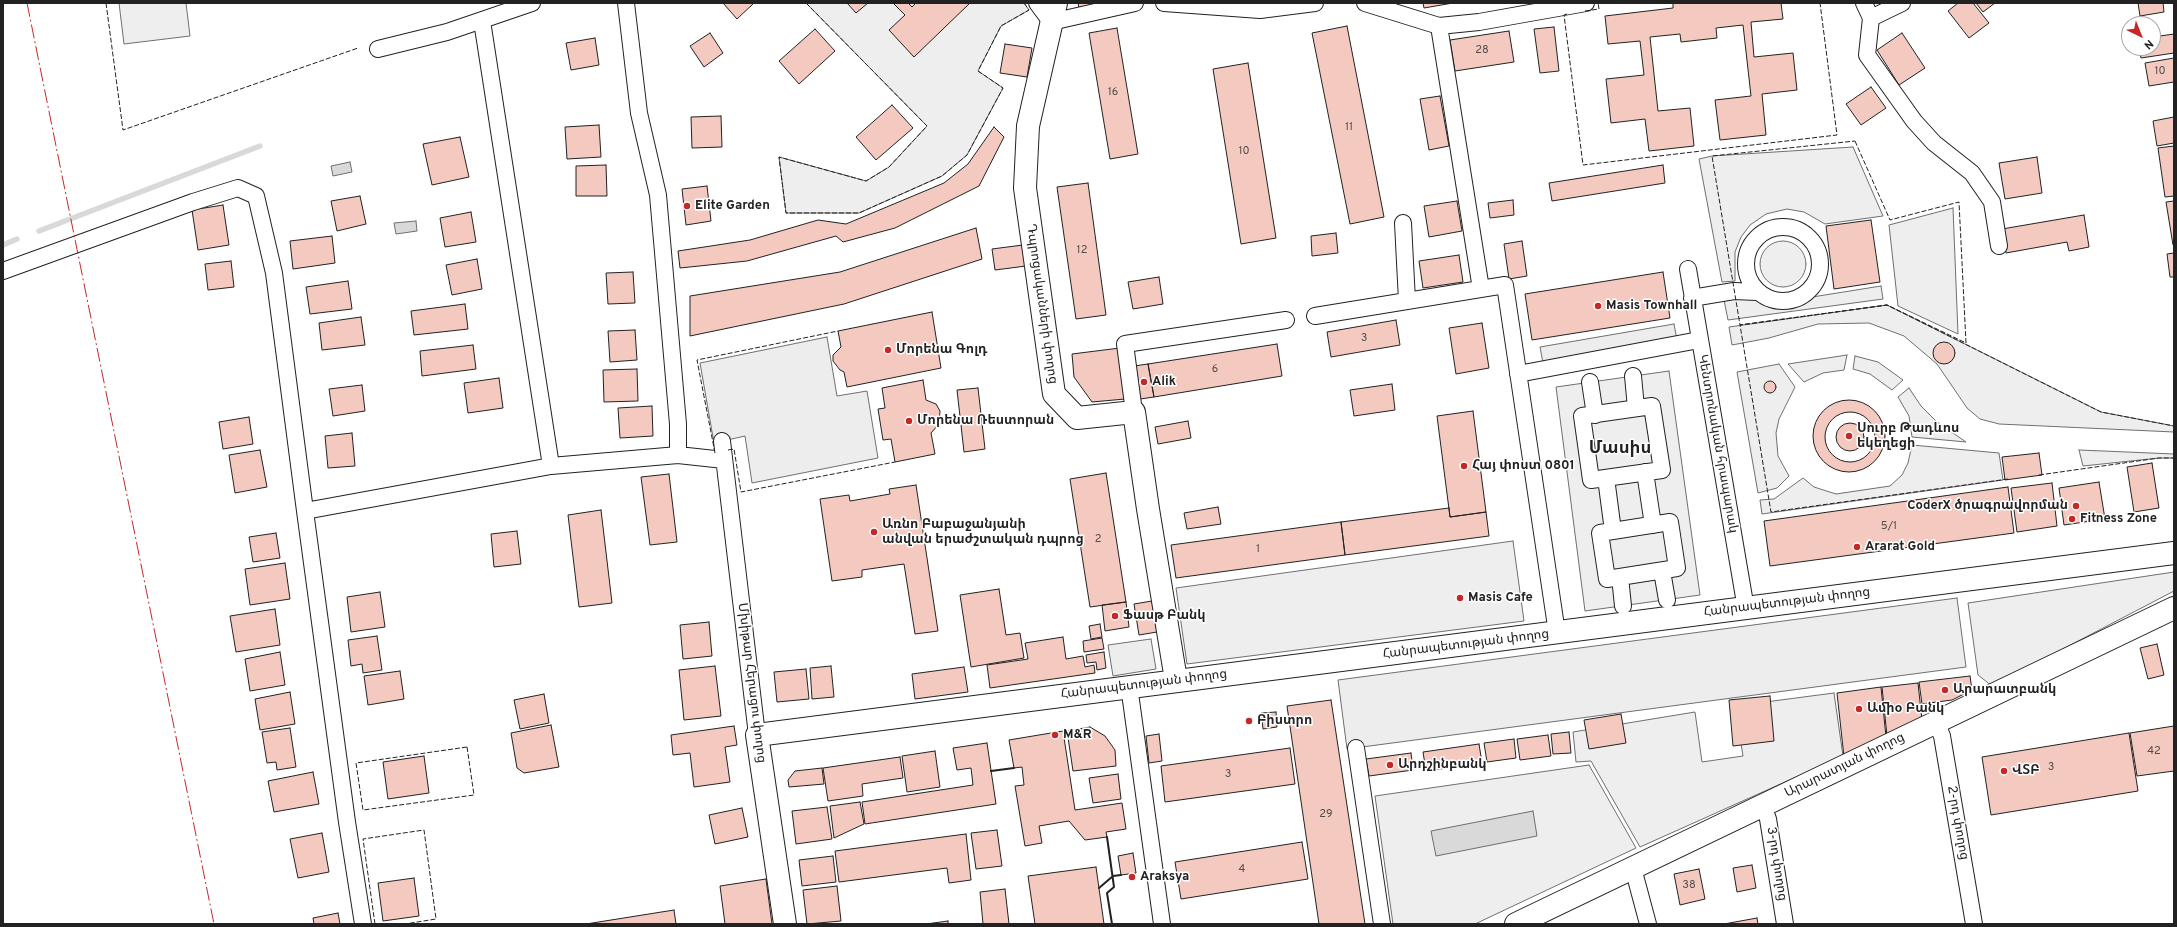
<!DOCTYPE html>
<html>
<head>
<meta charset="utf-8">
<style>
	body { margin:0 }
	#map { position:relative; width:2177px; height:927px; overflow:hidden; background:#fff; font-family:Overpass,sans-serif }
	canvas { display:block }
	.frame { position:absolute; inset:0; border:4px solid #222; pointer-events:none }
	.north { position:absolute; left:2121px; top:16px; width:40px; height:40px; box-sizing:border-box; background:#fff; border:1px solid #a7a7a7; border-radius:50%; rotate:137deg; font-size:11px; font-weight:700; line-height:16px; text-align:center; color:#222 }
	.north::after { content:''; display:block; margin:auto; width:14px; height:18px; background:#c62828; clip-path:polygon(50% 0,100% 100%,50% 72%,0 100%) }
</style>
</head>
<body>
<div id="map">
<canvas width="2177" height="927"></canvas>
<div class="frame"></div>
<div class="north">N</div>
</div>
<script>
const c = document.querySelector('canvas').getContext('2d');
c.lineJoin = 'round';
function fillPath(path, color) {
  c.fillStyle = color;
  c.fill(path, 'evenodd');
}
function toPath(rows) {
  const path = new Path2D();
  for (const r of rows) {
    if (r.length === 3) {
      path.moveTo(r[0] + r[2], r[1]);
      path.arc(r[0], r[1], r[2], 0, 2 * Math.PI);
      continue;
    }
    path.moveTo(r[0], r[1]);
    for (let i = 2; i < r.length; i += 2) path.lineTo(r[i], r[i + 1]);
  }
  return path;
}
function trace(path, color, width, dash) {
  c.strokeStyle = color;
  c.lineWidth = width;
  c.lineCap = dash ? 'butt' : 'round';
  c.setLineDash(dash || []);
  c.stroke(path);
}
function write(font, color, halo, rows, align = 'center') {
  c.font = font + ' Overpass,"Noto Sans Armenian",sans-serif';
  c.lineWidth = 3;
  c.setLineDash([]);
  c.textBaseline = 'middle';
  c.strokeStyle = halo;
  c.fillStyle = color;
  for (const [text, x, y, turn = 0] of rows) {
    c.save();
    c.translate(x, y);
    c.rotate((+turn || 0) * Math.PI / 180);
    c.textAlign = isNaN(turn) ? turn : align;
    if (halo) c.strokeText(text, 0, 0);
    c.fillText(text, 0, 0);
    c.restore();
  }
}
const green = toPath([
	[119,3,186,3,190,36,124,44,119,3],
	[806,3,1024,3,1029,10,1001,26,978,71,1003,88,967,155,942,176,859,213,786,213,779,157,866,181,889,167,927,126,806,3],
	[1853,147,1883,216,1825,224,1804,212,1787,209,1766,214,1750,225,1741,237,1735,252,1735,281,1722,282,1699,159,1712,156,1853,147],
	[1953,208,1958,334,1898,306,1889,225,1953,208],
	[1783,264,23],
	[1881,286,1883,299,1728,320,1724,300,1759,297,1768,303,1779,306,1793,304,1806,298,1881,286],
	[1887,305,2101,412,2174,426,2174,432,1999,424,1980,419,1967,408,1937,364,1904,336,1869,323,1818,324,1769,338,1732,345,1729,327,1887,305],
	[1847,355,1844,370,1823,373,1804,382,1788,364,1847,355],
	[1855,356,1878,362,1903,380,1892,390,1870,374,1853,369,1855,356],
	[1779,364,1795,387,1779,419,1776,433,1778,456,1789,476,1777,488,1758,493,1737,372,1779,364],
	[1669,371,1700,595,1585,611,1556,387,1669,371],
	[1909,388,1921,406,1937,422,1966,442,1912,437,1909,416,1898,397,1909,388],
	[1912,445,1999,453,2003,480,1762,514,1760,500,1774,499,1803,478,1814,487,1836,494,1890,486,1902,475,1908,463,1912,445],
	[2079,450,2174,454,2174,458,2159,458,2083,466,2079,450],
	[1513,541,1524,621,1187,664,1176,588,1513,541],
	[2174,572,2174,591,1992,686,1978,675,1968,603,2174,572],
	[1834,693,1843,756,1640,847,1591,761,1576,762,1573,732,1695,712,1702,762,1743,756,1735,706,1834,693],
	[1589,765,1636,848,1475,924,1393,924,1375,796,1589,765]
]);
fillPath(green, '#eee');
trace(green, '#6f6f6f', 1);
const parking = toPath([
	[1674,324,1677,340,1543,363,1540,347,1674,324],
	[827,337,837,396,867,391,878,458,752,483,745,436,714,443,700,363,827,337],
	[1957,598,1966,667,1347,749,1338,680,1957,598],
	[1151,639,1156,669,1113,676,1108,645,1151,639]
]);
fillPath(parking, '#ededed');
trace(parking, '#6f6f6f', 1);
const water = toPath([
	[350,162,352,172,333,176,331,166,350,162],
	[416,221,417,231,396,234,394,223,416,221],
	[1533,811,1537,836,1436,856,1431,831,1533,811]
]);
fillPath(water, '#d9d9d9');
trace(water, '#6f6f6f', 1);
trace(toPath([
	[39,231,260,146],
	[3,245,17,239]
]), '#d9d9d9', 5.5);
const building = toPath([
	[723,3,754,3,737,19,723,3],
	[847,3,868,3,856,13,847,3],
	[893,3,908,3,912,7,916,3,970,3,914,57,889,30,905,15,893,3],
	[1078,3,1103,3,1079,8,1078,3],
	[1423,3,1453,3,1424,8,1423,3],
	[1673,3,1781,3,1783,19,1751,22,1754,57,1793,53,1797,90,1762,94,1766,135,1720,140,1715,100,1751,96,1743,25,1716,28,1717,38,1681,42,1680,34,1650,37,1658,111,1690,108,1694,146,1649,151,1645,119,1611,123,1606,79,1644,75,1640,41,1608,44,1605,16,1673,8,1673,3],
	[1958,3,1973,3,1989,23,1969,38,1948,11,1958,3],
	[1976,3,1995,3,1983,12,1976,3],
	[2138,3,2163,3,2164,12,2140,16,2138,3],
	[1347,26,1384,217,1350,224,1312,33,1347,26],
	[1554,27,1559,71,1540,73,1534,29,1554,27],
	[1117,28,1138,154,1110,159,1089,33,1117,28],
	[815,29,835,51,799,84,779,61,815,29],
	[1509,31,1514,62,1455,71,1450,40,1509,31],
	[710,33,723,53,704,67,690,46,710,33],
	[1902,33,1925,68,1899,85,1877,50,1902,33],
	[2174,34,2174,53,2141,58,2139,48,2153,48,2153,37,2174,34],
	[595,38,599,65,571,70,566,43,595,38],
	[1005,44,1032,48,1027,77,1000,73,1005,44],
	[2174,58,2174,82,2149,86,2145,63,2174,58],
	[1248,63,1276,238,1241,244,1213,69,1248,63],
	[1871,87,1886,108,1861,125,1846,104,1871,87],
	[1440,96,1449,146,1429,150,1420,99,1440,96],
	[892,105,913,128,876,160,856,137,892,105],
	[721,116,722,147,692,148,691,117,721,116],
	[2174,117,2174,143,2157,146,2153,121,2174,117],
	[599,125,601,157,567,159,565,127,599,125],
	[994,127,1004,137,979,186,895,228,843,242,836,236,747,261,680,268,678,251,750,240,818,220,846,224,944,183,968,164,994,127],
	[460,137,469,177,432,185,423,144,460,137],
	[2174,146,2174,196,2165,197,2158,148,2174,146],
	[2037,157,2042,193,2005,199,1999,163,2037,157],
	[606,165,607,196,576,196,576,166,606,165],
	[1663,165,1665,183,1552,201,1549,183,1663,165],
	[1088,183,1106,315,1076,319,1057,187,1088,183],
	[707,186,711,221,686,225,682,189,707,186],
	[360,196,366,224,337,231,331,201,360,196],
	[1513,200,1514,215,1490,218,1488,203,1513,200],
	[1457,201,1462,231,1429,237,1424,206,1457,201],
	[2174,201,2174,244,2173,245,2166,202,2174,201],
	[223,205,229,245,198,250,192,210,223,205],
	[471,212,476,242,445,247,440,218,471,212],
	[2084,215,2089,247,2069,251,2067,242,2006,253,2002,229,2084,215],
	[1871,220,1880,282,1834,289,1826,226,1871,220],
	[976,228,982,259,844,304,690,336,690,296,840,272,976,228],
	[1336,233,1338,253,1312,256,1311,236,1336,233],
	[332,236,335,263,293,269,290,241,332,236],
	[1522,241,1527,276,1509,279,1504,244,1522,241],
	[1023,245,1026,266,995,270,992,249,1023,245],
	[2174,253,2174,277,2170,277,2167,254,2174,253],
	[1459,255,1463,282,1423,288,1419,261,1459,255],
	[477,259,482,289,452,295,446,265,477,259],
	[231,261,234,287,208,290,205,264,231,261],
	[633,272,635,303,608,304,606,273,633,272],
	[1663,272,1670,318,1532,340,1525,294,1663,272],
	[1159,277,1163,304,1133,309,1128,282,1159,277],
	[348,281,352,309,310,314,306,287,348,281],
	[465,304,468,329,414,335,411,311,465,304],
	[932,312,941,368,847,387,844,372,840,370,833,361,833,355,841,347,838,331,932,312],
	[361,317,365,345,322,350,319,323,361,317],
	[1396,320,1400,345,1331,357,1327,332,1396,320],
	[1482,323,1489,368,1456,374,1449,328,1482,323],
	[635,330,637,360,610,362,608,331,635,330],
	[1944,353,11],
	[1277,344,1282,376,1154,397,1148,364,1277,344],
	[473,345,476,369,422,376,420,351,473,345],
	[1120,348,1125,399,1092,402,1074,377,1072,354,1120,348],
	[1148,364,1154,397,1140,399,1134,366,1148,364],
	[637,369,638,401,604,402,603,370,637,369],
	[499,378,503,408,468,413,464,383,499,378],
	[923,380,926,400,936,404,940,411,939,424,931,433,935,454,895,462,891,439,883,440,878,409,885,408,882,388,923,380],
	[1770,387,6],
	[1392,384,1395,410,1354,416,1350,390,1392,384],
	[362,385,365,411,333,416,329,389,362,385],
	[978,388,985,449,964,452,957,390,978,388],
	[1849,436,36],
	[652,406,653,436,620,438,618,408,652,406],
	[1473,411,1486,512,1450,517,1437,416,1473,411],
	[1850,437,25],
	[249,417,253,444,223,449,219,422,249,417],
	[1188,421,1191,438,1158,444,1155,427,1188,421],
	[1850,437,14],
	[352,433,355,466,328,468,325,436,352,433],
	[260,450,267,487,235,493,229,455,260,450],
	[2039,453,2042,475,2005,480,2002,457,2039,453],
	[2152,463,2159,508,2134,512,2127,467,2152,463],
	[1106,473,1126,602,1090,607,1070,479,1106,473],
	[669,474,677,542,650,545,641,477,669,474],
	[2099,482,2105,519,2064,525,2059,488,2099,482],
	[2052,483,2057,526,2017,532,2011,488,2052,483],
	[916,485,938,631,915,634,904,564,862,570,862,577,832,581,820,499,849,495,850,501,890,494,889,489,916,485],
	[2008,487,2014,533,1770,566,1764,521,2008,487],
	[1218,507,1221,524,1187,529,1184,513,1218,507],
	[1449,508,1450,517,1486,512,1489,536,1345,555,1341,522,1449,508],
	[601,510,612,603,579,607,568,515,601,510],
	[1341,522,1345,555,1176,578,1171,545,1341,522],
	[517,531,521,564,494,567,491,534,517,531],
	[276,533,280,558,253,562,249,537,276,533],
	[285,563,290,599,250,605,245,569,285,563],
	[999,589,1006,635,1020,633,1024,658,971,667,960,595,999,589],
	[380,592,385,627,351,632,347,597,380,592],
	[1152,601,1157,632,1139,635,1134,604,1152,601],
	[1126,602,1129,627,1105,631,1102,605,1126,602],
	[275,609,280,645,236,652,230,616,275,609],
	[709,622,712,656,683,659,680,625,709,622],
	[1100,624,1102,637,1091,639,1089,626,1100,624],
	[377,636,382,670,363,673,362,664,351,666,348,640,377,636],
	[1063,637,1066,659,1083,656,1085,667,1094,665,1095,673,990,688,987,665,1028,659,1025,643,1063,637],
	[1102,638,1104,649,1084,652,1083,641,1102,638],
	[2157,644,2164,675,2148,679,2140,648,2157,644],
	[280,652,285,685,250,691,245,659,280,652],
	[1104,652,1106,668,1097,670,1096,662,1087,663,1086,655,1104,652],
	[715,666,721,716,684,720,679,670,715,666],
	[831,666,834,697,812,699,810,668,831,666],
	[964,667,968,692,915,699,912,674,964,667],
	[806,669,809,699,777,702,774,672,806,669],
	[400,671,404,699,368,705,364,676,400,671],
	[1970,676,1972,690,1952,700,1922,704,1919,682,1970,676],
	[1918,683,1922,720,1887,736,1882,687,1918,683],
	[1881,687,1886,737,1844,757,1837,693,1881,687],
	[290,692,295,724,260,730,255,699,290,692],
	[544,694,549,723,520,729,514,700,544,694],
	[1770,696,1774,741,1733,746,1729,700,1770,696],
	[1331,700,1365,924,1319,924,1287,706,1331,700],
	[1276,712,1277,727,1263,729,1261,713,1276,712],
	[1621,714,1626,743,1589,749,1584,720,1621,714],
	[551,725,559,767,524,773,517,768,511,733,551,725],
	[734,726,737,745,725,747,730,782,694,787,690,753,673,755,671,735,734,726],
	[2174,726,2174,771,2137,776,2130,733,2174,726],
	[1090,727,1105,736,1115,750,1116,766,1073,771,1067,731,1090,727],
	[290,728,296,767,277,770,276,762,267,763,262,732,290,728],
	[1063,731,1075,810,1122,803,1126,829,1106,832,1107,837,1085,840,1069,821,1039,826,1042,843,1025,846,1015,786,1024,785,1022,767,1014,768,1009,740,1063,731],
	[1569,732,1571,753,1553,754,1551,734,1569,732],
	[2129,733,2138,791,1991,815,1982,757,2129,733],
	[1159,734,1162,761,1149,763,1146,736,1159,734],
	[1548,735,1551,756,1520,760,1517,739,1548,735],
	[1514,739,1516,758,1487,762,1484,743,1514,739],
	[987,743,996,804,865,824,862,802,973,785,971,768,957,770,953,748,987,743],
	[1479,744,1482,763,1426,771,1423,752,1479,744],
	[1290,748,1295,784,1165,802,1161,766,1290,748],
	[935,751,940,787,907,792,902,756,935,751],
	[1411,753,1413,770,1369,776,1366,759,1411,753],
	[424,756,429,793,388,799,383,762,424,756],
	[900,757,903,778,862,784,863,796,828,801,823,768,900,757],
	[822,768,824,784,789,787,788,780,795,771,822,768],
	[313,772,319,804,274,812,268,781,313,772],
	[1118,774,1121,799,1093,803,1089,778,1118,774],
	[860,802,864,824,834,838,830,806,860,802],
	[827,807,832,839,796,844,792,811,827,807],
	[742,808,748,837,715,844,709,815,742,808],
	[997,830,1002,866,976,869,971,833,997,830],
	[322,833,329,872,298,878,290,839,322,833],
	[966,834,971,880,949,883,947,868,839,882,835,851,966,834],
	[1302,842,1308,879,1181,899,1175,862,1302,842],
	[1133,853,1136,873,1121,875,1118,856,1133,853],
	[833,856,836,882,802,886,799,860,833,856],
	[1752,865,1756,888,1737,892,1733,868,1752,865],
	[1096,867,1104,924,1035,924,1028,876,1096,867],
	[1699,869,1705,899,1680,905,1674,874,1699,869],
	[414,878,419,916,383,921,378,883,414,878],
	[766,879,772,924,725,924,720,886,766,879],
	[837,886,841,921,807,924,803,890,837,886],
	[1005,889,1009,924,983,924,980,892,1005,889],
	[674,910,676,924,586,924,674,910],
	[338,913,340,924,314,924,313,918,338,913],
	[1757,918,1758,924,1724,924,1757,918],
	[948,921,948,924,926,924,948,921]
]);
fillPath(building, '#f3c9c0');
trace(building, '#222', 1);
const street = toPath([
	[626,3,639,113,658,195,678,424,678,455],
	[1037,3,1051,22,1135,3],
	[1164,3,1260,10,1315,3],
	[1365,3,1439,26,1479,22,1586,3],
	[1864,3,1871,18,1902,3],
	[1871,18,1867,55,1914,121,1934,143,1972,173,1992,202,1999,246],
	[482,21,551,466],
	[1439,26,1481,289],
	[378,49,447,32,532,3],
	[1403,223,1407,301],
	[1783,264,37],
	[1688,269,1746,609],
	[3,271,193,202,238,188,256,196,274,273,305,511],
	[1692,298,1734,291,1757,292],
	[1315,316,1505,285,1557,633],
	[1518,374,1699,340],
	[1633,376,1636,408],
	[1590,382,1595,415],
	[1652,406,1662,470,1591,480,1582,416,1652,406],
	[1134,412,1125,344,1286,320],
	[722,441,757,735],
	[1645,472,1653,525],
	[1606,478,1613,531],
	[1670,522,1677,568,1607,579,1600,533,1670,522],
	[1662,571,1667,600],
	[1620,577,1623,606],
	[1129,686,1162,924],
	[1936,722,1942,736,1974,924],
	[1356,748,1382,924],
	[1763,806,1768,819,1785,924],
	[1633,868,1648,924],
	[363,924,347,822,305,511,551,466,678,455,724,460]
]);
const secondary = toPath([
	[1056,3,1028,126,1025,188,1054,394,1077,418,1134,412,1148,509,1176,680],
	[785,924,757,735,2174,553]
]);
const primary = toPath([
	[1516,924,2174,608]
]);
trace(street, '#222', 18);
trace(secondary, '#222', 24);
trace(primary, '#222', 24);
trace(street, '#fff', 16);
trace(secondary, '#fff', 22);
trace(primary, '#fff', 22);
trace(toPath([
	[106,3,123,130,358,48],
	[806,3,927,126,889,167,866,181,779,157,786,213,859,213,942,176,967,155,1003,88,978,71,1001,26,1029,10,1024,3],
	[1585,11,1599,9,1598,3],
	[1567,14,1564,15,1583,165,1837,135,1820,3],
	[1855,141,1890,220,1959,202,1966,343,1887,305,1740,325,1712,156,1855,141],
	[728,450,734,449,741,492,895,462],
	[715,453,697,360,838,331],
	[2039,475,2159,458,2174,458],
	[2008,479,1771,512,1740,325,1887,305,2101,412,2174,426],
	[467,747,474,795,363,810,356,763,467,747],
	[375,924,363,839,424,830,436,919,405,924]
]), '#222', 1, [5, 2]);
trace(toPath([
	[991,771,1014,768],
	[1107,837,1114,887,1107,893,1112,924],
	[1099,888,1113,876,1121,875]
]), '#222', 2);
trace(toPath([
	[27,3,214,924]
]), '#c62828', 1, [14, 3, 2, 3]);
for (const [x, y, r, color] of [
	[687,206,4,"#c62828"],
	[1598,306,4,"#c62828"],
	[888,350,4,"#c62828"],
	[1144,382,4,"#c62828"],
	[909,421,4,"#c62828"],
	[1849,436,4,"#c62828"],
	[1464,466,4,"#c62828"],
	[2076,506,4,"#c62828"],
	[2072,519,4,"#c62828"],
	[874,532,4,"#c62828"],
	[1857,547,4,"#c62828"],
	[1460,598,4,"#c62828"],
	[1115,616,4,"#c62828"],
	[1945,690,4,"#c62828"],
	[1859,709,4,"#c62828"],
	[1249,721,4,"#c62828"],
	[1055,735,4,"#c62828"],
	[1390,765,4,"#c62828"],
	[2004,771,4,"#c62828"],
	[1132,877,4,"#c62828"]
]) {
  const dot = new Path2D();
  dot.arc(x, y, r, 0, 2 * Math.PI);
  c.fillStyle = color;
  c.fill(dot);
  trace(dot, '#fff', 1.5);
}
write('11px', '#564c4a', null, [
	["28",1482,51],
	["10",2160,72],
	["16",1113,93],
	["11",1349,128],
	["10",1244,152],
	["12",1082,251],
	["3",1364,339],
	["6",1215,370],
	["5/1",1889,527],
	["2",1098,540],
	["1",1258,550],
	["42",2154,752],
	["3",2051,768],
	["3",1228,775],
	["29",1326,815],
	["4",1242,870],
	["38",1689,886]
]);
write('bold 13px', '#222', '#fff', [
	["Elite Garden",695,206],
	["Masis Townhall",1606,306],
	["Մորենա Գոլդ",896,350],
	["Alik",1152,382],
	["Մորենա Ռեստորան",917,421],
	["Սուրբ Թադևոս",1857,429],
	["եկեղեցի",1857,444],
	["Հայ փոստ 0801",1472,466],
	["CoderX ծրագրավորման",2068,506,"right"],
	["Fitness Zone",2080,519],
	["Առնո Բաբաջանյանի",882,525],
	["անվան երաժշտական դպրոց",882,540],
	["Ararat Gold",1865,547],
	["Masis Cafe",1468,598],
	["Ֆասթ Բանկ",1123,616],
	["Արարատբանկ",1953,690],
	["Ամիօ Բանկ",1867,709],
	["Բիստրո",1257,721],
	["M&R",1063,735],
	["Արդշինբանկ",1398,765],
	["ՎՏԲ",2012,771],
	["Araksya",1140,877]
], 'left');
write('13px', '#222', '#fff', [
	["Դպրոցականների փողոց",1041,304,82],
	["Կենտրոնական հրապարակ",1717,444,80],
	["Հանրապետության փողոց",1787,603,-7],
	["Հանրապետության փողոց",1466,645,-7],
	["Մխիթար Հերացու փողոց",751,683,83],
	["Հանրապետության փողոց",1144,685,-7],
	["Արարատյան փողոց",1845,766,-26],
	["2-րդ փողոց",1957,823,80],
	["3-րդ փողոց",1776,864,81]
]);
write('bold 17px', '#222', '#fff', [
	["Մասիս",1620,450]
]);
</script>
</body>
</html>
